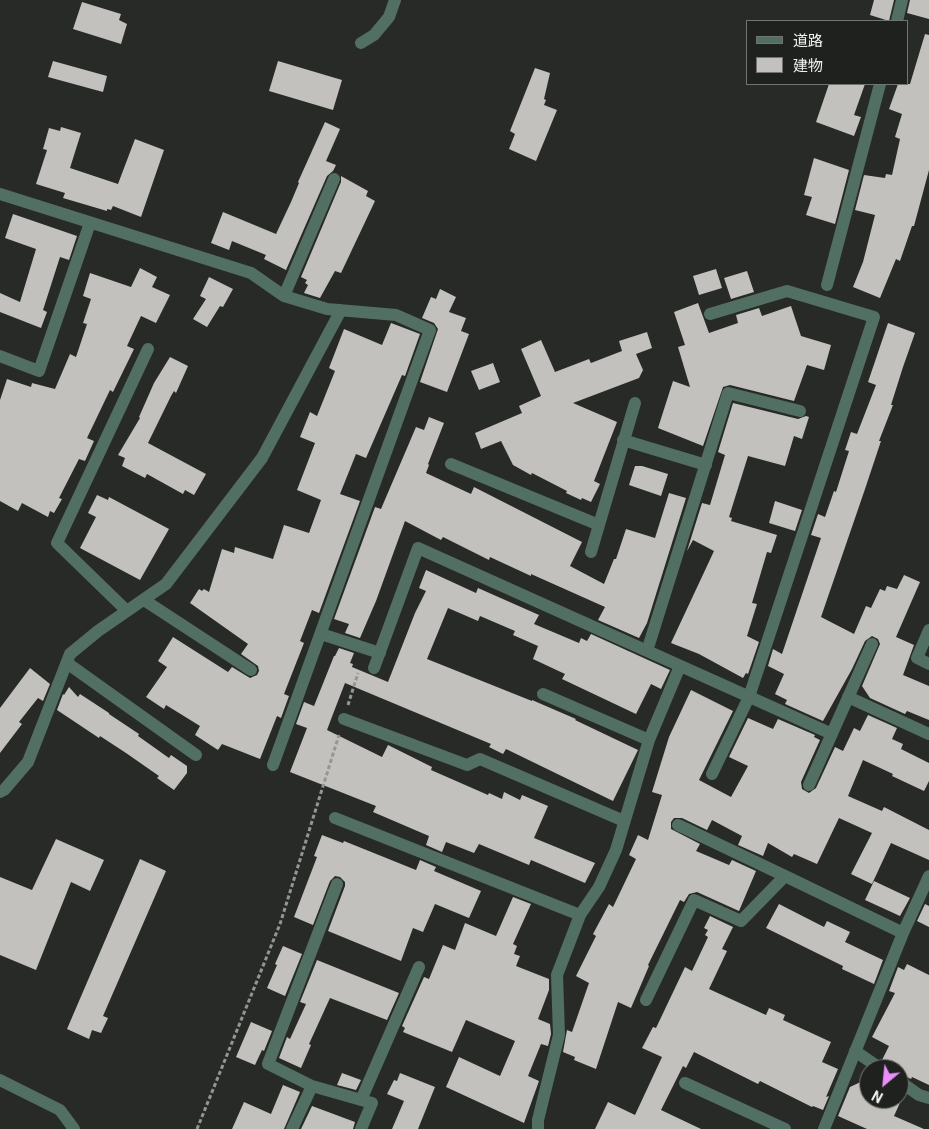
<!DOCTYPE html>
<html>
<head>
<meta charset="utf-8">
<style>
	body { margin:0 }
	#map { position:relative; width:929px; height:1129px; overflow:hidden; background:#282a27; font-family:Roboto,"Noto Sans JP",sans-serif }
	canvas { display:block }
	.legend { position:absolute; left:746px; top:20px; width:162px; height:65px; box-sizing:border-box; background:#1f211e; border:1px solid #727472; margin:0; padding:6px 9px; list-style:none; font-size:15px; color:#eff1ef }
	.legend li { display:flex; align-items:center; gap:10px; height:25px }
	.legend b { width:25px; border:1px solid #727472 }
	.north { position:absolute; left:859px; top:1059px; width:50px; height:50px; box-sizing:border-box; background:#1f211e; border:1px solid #727472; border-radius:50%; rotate:208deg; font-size:14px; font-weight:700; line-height:20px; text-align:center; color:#eff1ef }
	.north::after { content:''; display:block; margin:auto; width:18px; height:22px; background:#eb8cfb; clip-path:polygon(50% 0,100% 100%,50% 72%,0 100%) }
</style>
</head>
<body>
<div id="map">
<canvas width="929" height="1129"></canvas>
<ul class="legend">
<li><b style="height:6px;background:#526f64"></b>道路</li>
<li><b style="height:14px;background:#c2c1bd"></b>建物</li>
</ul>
<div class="north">N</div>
</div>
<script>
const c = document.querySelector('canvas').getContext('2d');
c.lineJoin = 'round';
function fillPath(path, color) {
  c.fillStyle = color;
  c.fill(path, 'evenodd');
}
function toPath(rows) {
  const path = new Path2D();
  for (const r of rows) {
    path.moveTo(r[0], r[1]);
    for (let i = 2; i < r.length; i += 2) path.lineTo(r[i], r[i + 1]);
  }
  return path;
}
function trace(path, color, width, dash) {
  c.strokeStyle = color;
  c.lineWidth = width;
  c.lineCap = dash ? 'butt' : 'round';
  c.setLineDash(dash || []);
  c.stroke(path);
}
fillPath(toPath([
	[874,0,894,0,889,21,870,15],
	[910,0,929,0,929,19,907,13],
	[82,2,121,14,119,20,127,24,121,44,73,29],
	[925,34,929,35,929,170,914,226,912,226,900,261,896,259,880,298,853,287,863,262,875,215,855,210,864,175,885,178,886,174,892,175,900,139,895,137,902,114,889,109,898,84,910,84],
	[53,61,107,76,103,92,48,77],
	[278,61,342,80,333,110,269,91],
	[535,68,550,73,544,99,546,100,544,105,557,110,536,161,509,149,515,134,510,131],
	[829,84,865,84,854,115,861,117,854,136,816,122],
	[325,122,340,129,326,161,336,165,333,171,327,176,286,270,264,259,266,255,232,241,229,250,211,243,223,212,276,234,291,202,299,183,298,182],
	[61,127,81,133,70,168,118,184,135,139,164,150,141,217,113,206,111,210,107,209,107,211,63,198,65,193,36,184,47,150,43,149,49,128,60,131],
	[814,158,849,170,835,224,806,215,812,197,804,195],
	[341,176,368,191,366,196,375,201,341,273,335,271,320,298,304,293,308,285,305,283,307,280,301,277,341,182],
	[13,214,77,236,69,260,60,257,43,310,47,312,41,328,0,312,0,293,20,302,36,249,5,238],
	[140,268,157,277,152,287,170,295,156,323,141,316,127,346,134,349,113,392,110,390,87,438,94,441,85,461,79,459,59,498,62,499,54,513,50,511,48,517,22,503,18,511,0,501,0,400,7,379,31,387,32,383,55,389,70,354,76,357,87,324,83,323,91,299,83,296,90,273,131,287],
	[716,269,722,288,699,295,693,276],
	[747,271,754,292,731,299,724,278],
	[209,277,233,289,223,307,220,306,207,327,193,319,206,299,200,296],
	[440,289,456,297,449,312,466,318,461,331,469,334,447,392,420,382,438,329,434,323,422,318,431,297,436,299],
	[698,303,709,333,738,323,736,315,759,308,762,316,791,306,801,336,831,345,824,370,807,365,794,401,730,385,723,387,703,446,658,428,673,381,690,387,678,347,685,345,674,312],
	[391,323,420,334,405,376,402,375,366,458,356,454,340,494,360,501,319,613,312,610,300,641,304,643,284,694,289,696,281,718,277,716,260,759,222,744,218,750,195,735,200,726,166,705,164,709,146,697,167,667,158,661,173,637,228,672,232,667,250,678,257,675,259,671,258,666,241,654,248,644,190,603,199,589,202,591,204,589,209,592,222,549,234,553,235,547,273,559,284,525,309,533,321,500,297,490,315,443,300,437,310,412,317,416,335,371,329,368,344,329,382,345],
	[888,323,915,333,903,367,891,405,893,405,879,441,881,441,864,492,821,617,854,634,866,606,871,608,880,589,885,591,887,586,897,589,904,575,920,582,896,637,914,645,903,675,929,686,929,720,907,711,905,714,870,698,862,686,880,644,878,639,872,636,865,641,852,669,823,721,785,704,787,700,775,694,784,674,768,666,773,649,782,654,821,538,811,535,818,514,825,517,834,491,836,492,849,451,845,450,851,432,857,434,876,385,868,382],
	[647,332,652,348,636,354,643,370,639,378,573,403,617,422,594,481,600,484,591,502,582,498,581,500,566,493,567,491,532,473,531,475,513,465,501,441,481,449,475,433,522,413,519,406,541,396,521,349,541,340,555,372,589,359,591,363,622,351,619,341],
	[170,357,188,366,176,393,174,391,171,396,148,443,206,474,194,495,185,490,183,494,147,474,145,478,122,466,125,458,118,455,140,418,139,417,154,383],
	[493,363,500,382,479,390,471,371],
	[733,403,798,419,806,416,809,417,802,439,794,436,785,466,748,456,729,517,732,518,731,521,777,535,771,553,767,552,752,603,757,604,747,636,759,642,748,674,746,673,743,678,699,654,671,643,714,551,693,540,687,551,702,503,710,505,725,455,718,452],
	[429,417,444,423,428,464,429,465,426,473,471,494,474,487,582,542,570,566,604,584,614,559,616,559,626,529,655,538,669,493,686,498,647,623,639,638,598,620,605,607,531,574,531,576,490,557,489,560,443,537,441,540,405,521,376,601,360,638,345,633,349,624,334,619,375,507,381,509,416,427,424,430],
	[635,466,642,466,668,474,661,496,629,485],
	[97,495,108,500,109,497,169,529,140,580,80,548,96,517,88,513],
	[775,501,802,510,795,531,769,523],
	[426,570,476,593,478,588,539,615,534,624,579,643,581,638,587,641,591,634,670,670,661,689,651,684,636,714,562,679,565,674,533,659,538,646,513,635,515,631,480,616,478,621,448,608,427,659,532,701,532,700,576,719,575,720,638,750,613,801,506,749,503,754,489,747,491,744,345,683,333,714,327,730,382,757,388,745,432,767,431,770,488,795,489,793,502,799,504,792,520,800,522,795,548,806,534,838,595,863,585,883,531,860,529,865,479,844,474,853,446,842,442,852,426,845,429,836,373,812,376,806,290,772,307,728,296,724,304,702,314,706,334,656,335,656,339,648,354,653,350,663,353,664,352,667,388,682,415,613,426,591,419,588],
	[30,668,50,684,43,701,38,698,19,722,22,724,0,753,0,708],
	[69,687,78,697,80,694,109,713,109,714,139,734,138,736,169,758,171,755,187,766,187,773,174,790,157,778,159,776,126,753,100,736,99,738,57,710,63,694,64,695],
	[691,690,733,711,699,780,731,797,748,766,729,757,748,718,773,729,778,719,815,735,814,737,820,740,801,782,802,789,809,793,816,788,835,747,843,751,854,728,860,731,868,715,897,728,892,739,903,744,901,749,929,763,929,781,924,791,892,776,893,774,863,760,848,796,882,811,884,807,929,830,929,860,891,843,872,884,851,874,872,833,839,818,817,864,794,854,792,857,768,843,763,856,738,845,742,836,712,820,707,830,682,818,674,818,671,822,671,829,700,844,696,851,729,865,732,860,756,871,739,911,697,892,689,894,684,902,680,900,648,965,649,966,631,1008,618,1002,596,1069,574,1060,575,1057,563,1052,567,1030,572,1032,589,983,576,976,596,936,593,934,609,904,613,907,636,859,629,855,638,835,648,840,662,795,652,792,669,737],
	[322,835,343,843,344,841,416,870,420,860,436,867,434,871,481,891,469,918,435,904,423,932,413,928,401,961,328,931,345,886,345,882,340,877,335,876,330,881,313,925,294,917,317,857,314,856],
	[56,839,104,860,90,891,71,882,36,970,0,955,0,877,32,890],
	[140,859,166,871,103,1016,108,1018,101,1033,92,1030,89,1039,67,1029],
	[874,881,910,898,900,916,865,900],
	[513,897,531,904,513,944,517,946,514,954,520,956,516,966,549,979,549,990,538,1019,550,1024,551,1034,548,1046,541,1044,528,1076,539,1081,524,1123,446,1087,459,1057,500,1076,515,1041,466,1020,452,1052,403,1032,405,1028,402,1026,424,977,429,979,443,945,455,950,465,923,496,936],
	[779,904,824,927,827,921,850,932,845,942,883,960,874,984,842,969,843,966,766,928],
	[925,904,929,906,929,927,917,921],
	[710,916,733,927,722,949,727,951,709,989,766,1015,769,1008,785,1015,783,1020,831,1042,822,1062,838,1069,826,1097,829,1096,823,1110,813,1106,812,1107,760,1081,758,1084,694,1052,686,1068,683,1066,661,1110,701,1129,595,1129,608,1102,635,1115,662,1057,642,1048,653,1027,656,1028,685,967,692,971,708,937,705,935,708,930,704,928],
	[283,946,302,954,285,996,267,988,277,965,275,964],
	[317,960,399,993,387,1020,330,998,309,1044,311,1045,301,1068,279,1058,287,1037,290,1039,306,1004,300,1002],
	[907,964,929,975,929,1085,912,1077,911,1079,899,1073,899,1069,889,1069,888,1065,882,1060,889,1046,872,1037,895,993,889,991,898,967,904,970],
	[251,1022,272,1031,264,1051,262,1050,255,1065,236,1057],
	[342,1073,361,1080,356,1090,337,1085],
	[400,1073,435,1087,418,1129,392,1129,404,1101,387,1094,394,1080,397,1081],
	[869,1078,869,1099,899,1099,899,1091,904,1094,894,1116,924,1129,867,1129,838,1116,850,1087],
	[283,1085,300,1092,284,1129,232,1129,244,1102,271,1114],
	[312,1106,355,1122,353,1129,301,1129]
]), '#c2c1bd');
trace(toPath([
	[348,705,358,673],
	[197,1129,280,924,339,735]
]), '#949694', 3, [4, 2.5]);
trace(toPath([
	[897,21,902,0],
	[361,43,374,35,389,17,395,0],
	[0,194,251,273,284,296,327,309,396,315,430,330,273,765],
	[827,285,880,84],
	[284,296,334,179],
	[710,314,787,291,874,317,749,697,712,774],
	[0,356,39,371,90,223],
	[623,440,706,465],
	[451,464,599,525],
	[591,552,635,403],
	[144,600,251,670],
	[127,611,57,543,148,349],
	[929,630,917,658,929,664],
	[321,634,380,653],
	[647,651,728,393,800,411],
	[67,663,196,755],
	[374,668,418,548,832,734],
	[543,694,649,740],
	[848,697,929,734],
	[344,719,467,765,480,759,624,821],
	[809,785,872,644],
	[0,792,4,790,28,762,70,654,98,631,166,584,262,458,341,310],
	[335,818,580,915],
	[678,825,785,876],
	[337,884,268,1064,312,1086,372,1103,361,1129],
	[646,1000,694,900,741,921,785,876,903,933],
	[855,1051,881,1069],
	[0,1080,60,1110,74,1129],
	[899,1081,919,1095,929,1098],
	[685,1083,785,1129],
	[361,1100,419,967],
	[292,1129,312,1086],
	[538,1129,538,1120,559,1035,557,975,580,915,599,887,616,850,649,740,680,666],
	[824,1129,903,933,929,876]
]), '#526f64', 12);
</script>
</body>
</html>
